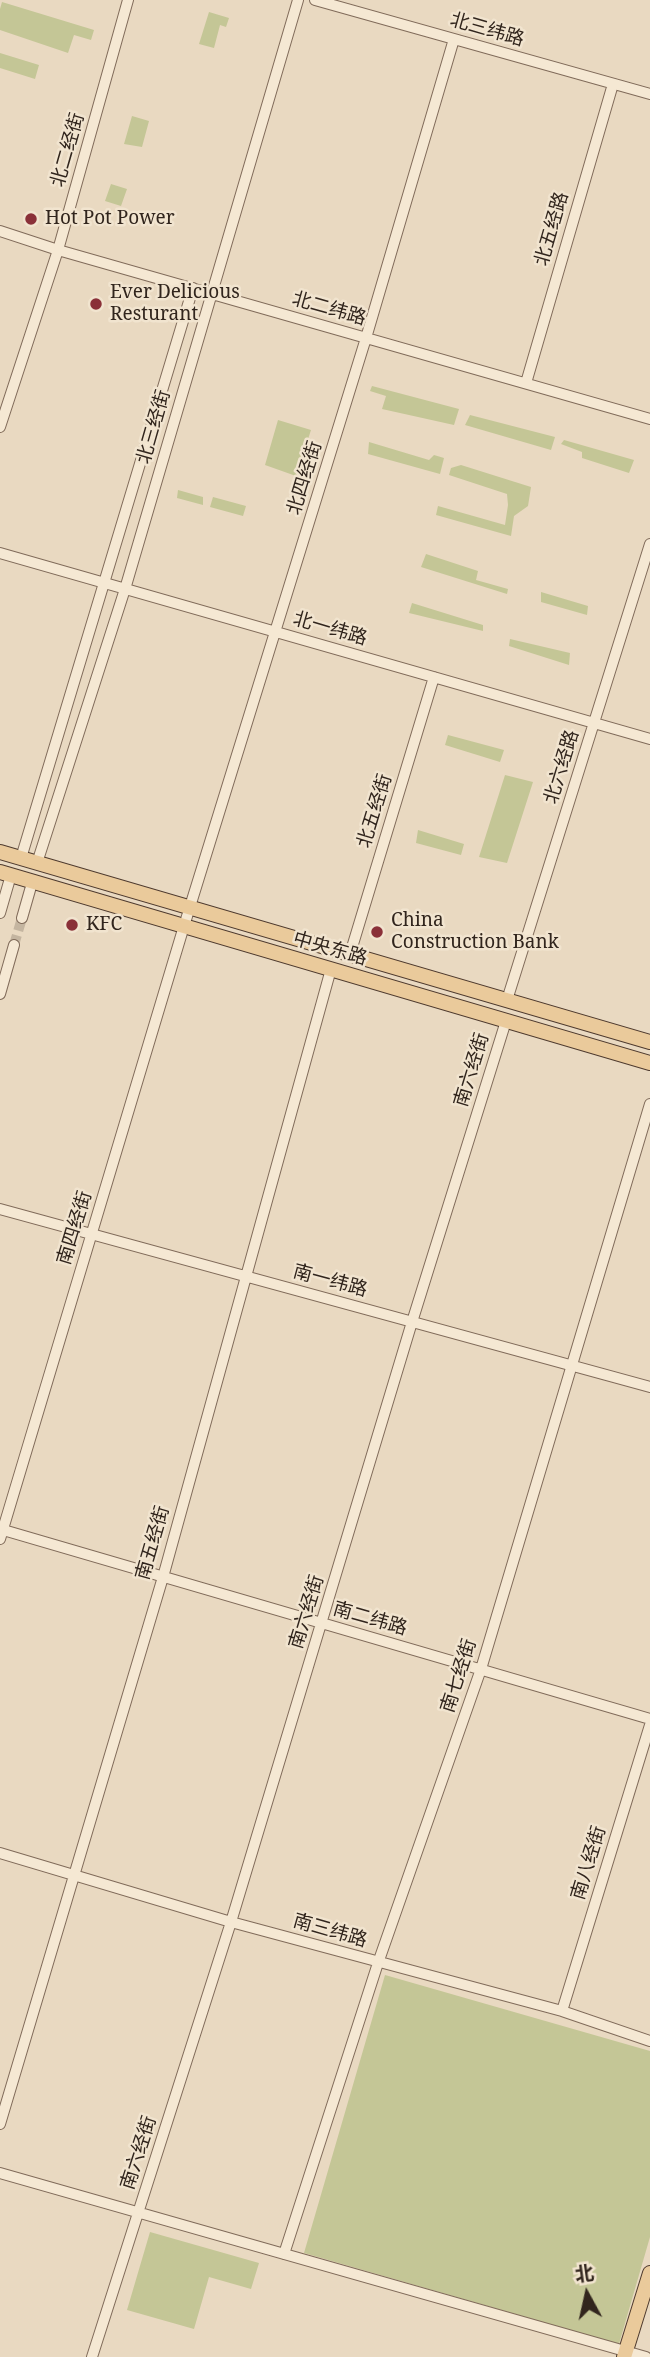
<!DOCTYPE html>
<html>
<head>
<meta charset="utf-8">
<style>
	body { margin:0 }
	#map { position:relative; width:650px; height:2357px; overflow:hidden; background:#e9d9c1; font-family:"Noto Serif","Noto Sans SC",serif }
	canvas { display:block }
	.north { position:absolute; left:552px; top:2259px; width:70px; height:70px; -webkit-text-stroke:5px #f1e4cf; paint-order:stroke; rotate:352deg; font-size:19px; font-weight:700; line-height:28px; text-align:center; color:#31251d }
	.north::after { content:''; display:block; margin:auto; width:24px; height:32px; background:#31251d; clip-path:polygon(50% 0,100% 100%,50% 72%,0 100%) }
</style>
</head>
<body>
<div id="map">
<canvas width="650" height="2357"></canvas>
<div class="north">北</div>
</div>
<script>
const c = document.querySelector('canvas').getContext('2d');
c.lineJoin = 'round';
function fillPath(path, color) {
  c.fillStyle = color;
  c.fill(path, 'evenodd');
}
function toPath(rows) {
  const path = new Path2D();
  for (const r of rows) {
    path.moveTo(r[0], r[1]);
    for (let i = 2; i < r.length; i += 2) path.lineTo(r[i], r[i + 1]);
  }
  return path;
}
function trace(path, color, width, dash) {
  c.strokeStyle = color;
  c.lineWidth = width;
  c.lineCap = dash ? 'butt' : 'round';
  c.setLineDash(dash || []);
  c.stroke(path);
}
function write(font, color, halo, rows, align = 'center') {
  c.font = font + ' "Noto Serif","Noto Sans SC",serif';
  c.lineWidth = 5;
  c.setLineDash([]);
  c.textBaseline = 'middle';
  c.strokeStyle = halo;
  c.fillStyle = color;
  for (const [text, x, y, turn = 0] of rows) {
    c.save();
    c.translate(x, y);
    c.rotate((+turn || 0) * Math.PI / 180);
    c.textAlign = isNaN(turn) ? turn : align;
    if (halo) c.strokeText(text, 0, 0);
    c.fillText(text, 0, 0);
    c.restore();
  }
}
fillPath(toPath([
	[2,2,94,30,91,40,74,35,68,53,0,30,0,9],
	[209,12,229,18,226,27,220,25,214,48,199,44],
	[0,53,39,65,35,79,0,68],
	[132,116,149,121,142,147,124,144],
	[111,184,127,189,121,206,105,201],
	[372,386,459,409,454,425,382,409,386,396,370,391],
	[470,415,555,437,551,450,465,425],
	[278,420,311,430,296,476,265,465],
	[564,440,634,460,629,473,582,458,582,452,561,444],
	[369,442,429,460,434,455,444,458,440,474,368,454],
	[461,465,531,487,528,506,514,516,511,536,436,515,438,506,505,525,508,505,507,494,449,475,451,468],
	[178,490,203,497,203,505,177,498],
	[213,497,246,506,243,516,210,507],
	[426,554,478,571,476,580,508,589,507,594,421,567],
	[541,592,588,606,587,615,541,602],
	[412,603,483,625,483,631,409,613],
	[510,639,570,653,569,665,509,646],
	[448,735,504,750,500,762,445,745],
	[505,775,533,782,507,863,479,857],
	[418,830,464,844,461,855,416,843],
	[385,1975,650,2051,650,2237,619,2344,304,2253],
	[150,2232,259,2263,251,2289,209,2277,194,2329,127,2310]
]), '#c4c696');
trace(toPath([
	[14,945,22,918]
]), '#c4b5a0', 10, [10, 5]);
const minor = toPath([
	[315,0,650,94],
	[0,231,58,250,650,419],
	[526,383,613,84],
	[0,427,58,250,128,0],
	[0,553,650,739],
	[21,858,193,288],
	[37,863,125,589,298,0],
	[0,913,11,875],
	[22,918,32,883],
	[350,954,434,677],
	[0,994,14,945],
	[507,1000,650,544],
	[0,1209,650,1387],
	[0,1529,650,1719],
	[0,1539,184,926,366,338,454,39],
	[0,1853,231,1922,562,2011,650,2041],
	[562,2011,650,1725],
	[0,2124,163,1577,331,969],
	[0,2173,646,2357],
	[284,2254,378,1963,481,1669,650,1104],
	[92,2357,231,1922,412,1322,506,1021]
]);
const major = toPath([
	[0,852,650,1042],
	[0,872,650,1063],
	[624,2357,650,2273]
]);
trace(minor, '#806b5a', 12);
trace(major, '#4e3a2e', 16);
trace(minor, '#f5e8d3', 10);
trace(major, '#eaca9b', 14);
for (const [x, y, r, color] of [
	[31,219,7,"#8a3038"],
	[96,304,7,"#8a3038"],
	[72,925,7,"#8a3038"],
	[377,932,7,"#8a3038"]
]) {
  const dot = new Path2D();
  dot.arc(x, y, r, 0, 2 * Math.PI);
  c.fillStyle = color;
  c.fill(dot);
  trace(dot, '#f1e4cf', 2.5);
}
write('19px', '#31251d', '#f1e4cf', [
	["北三纬路",487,30,16],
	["北二经街",68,150,-74],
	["北五经路",552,229,-74],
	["北二纬路",329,309,16],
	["北三经街",154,427,-74],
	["北四经街",305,478,-73],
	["北一纬路",330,629,16],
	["北六经路",562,767,-73],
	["北五经街",375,811,-73],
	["中央东路",330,949,16],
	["南六经街",472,1070,-73],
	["南四经街",75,1228,-73],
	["南一纬路",330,1281,15],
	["南五经街",153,1543,-74],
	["南六经街",307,1612,-73],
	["南二纬路",370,1619,16],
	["南七经街",459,1676,-72],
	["南八经街",589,1863,-73],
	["南三纬路",330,1931,16],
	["南六经街",139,2153,-72]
]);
write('19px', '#31251d', '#f1e4cf', [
	["Hot Pot Power",45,219],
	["Ever Delicious",110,293],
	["Resturant",110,315],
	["China",391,921],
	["Construction Bank",391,943],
	["KFC",86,925]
], 'left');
</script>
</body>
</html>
